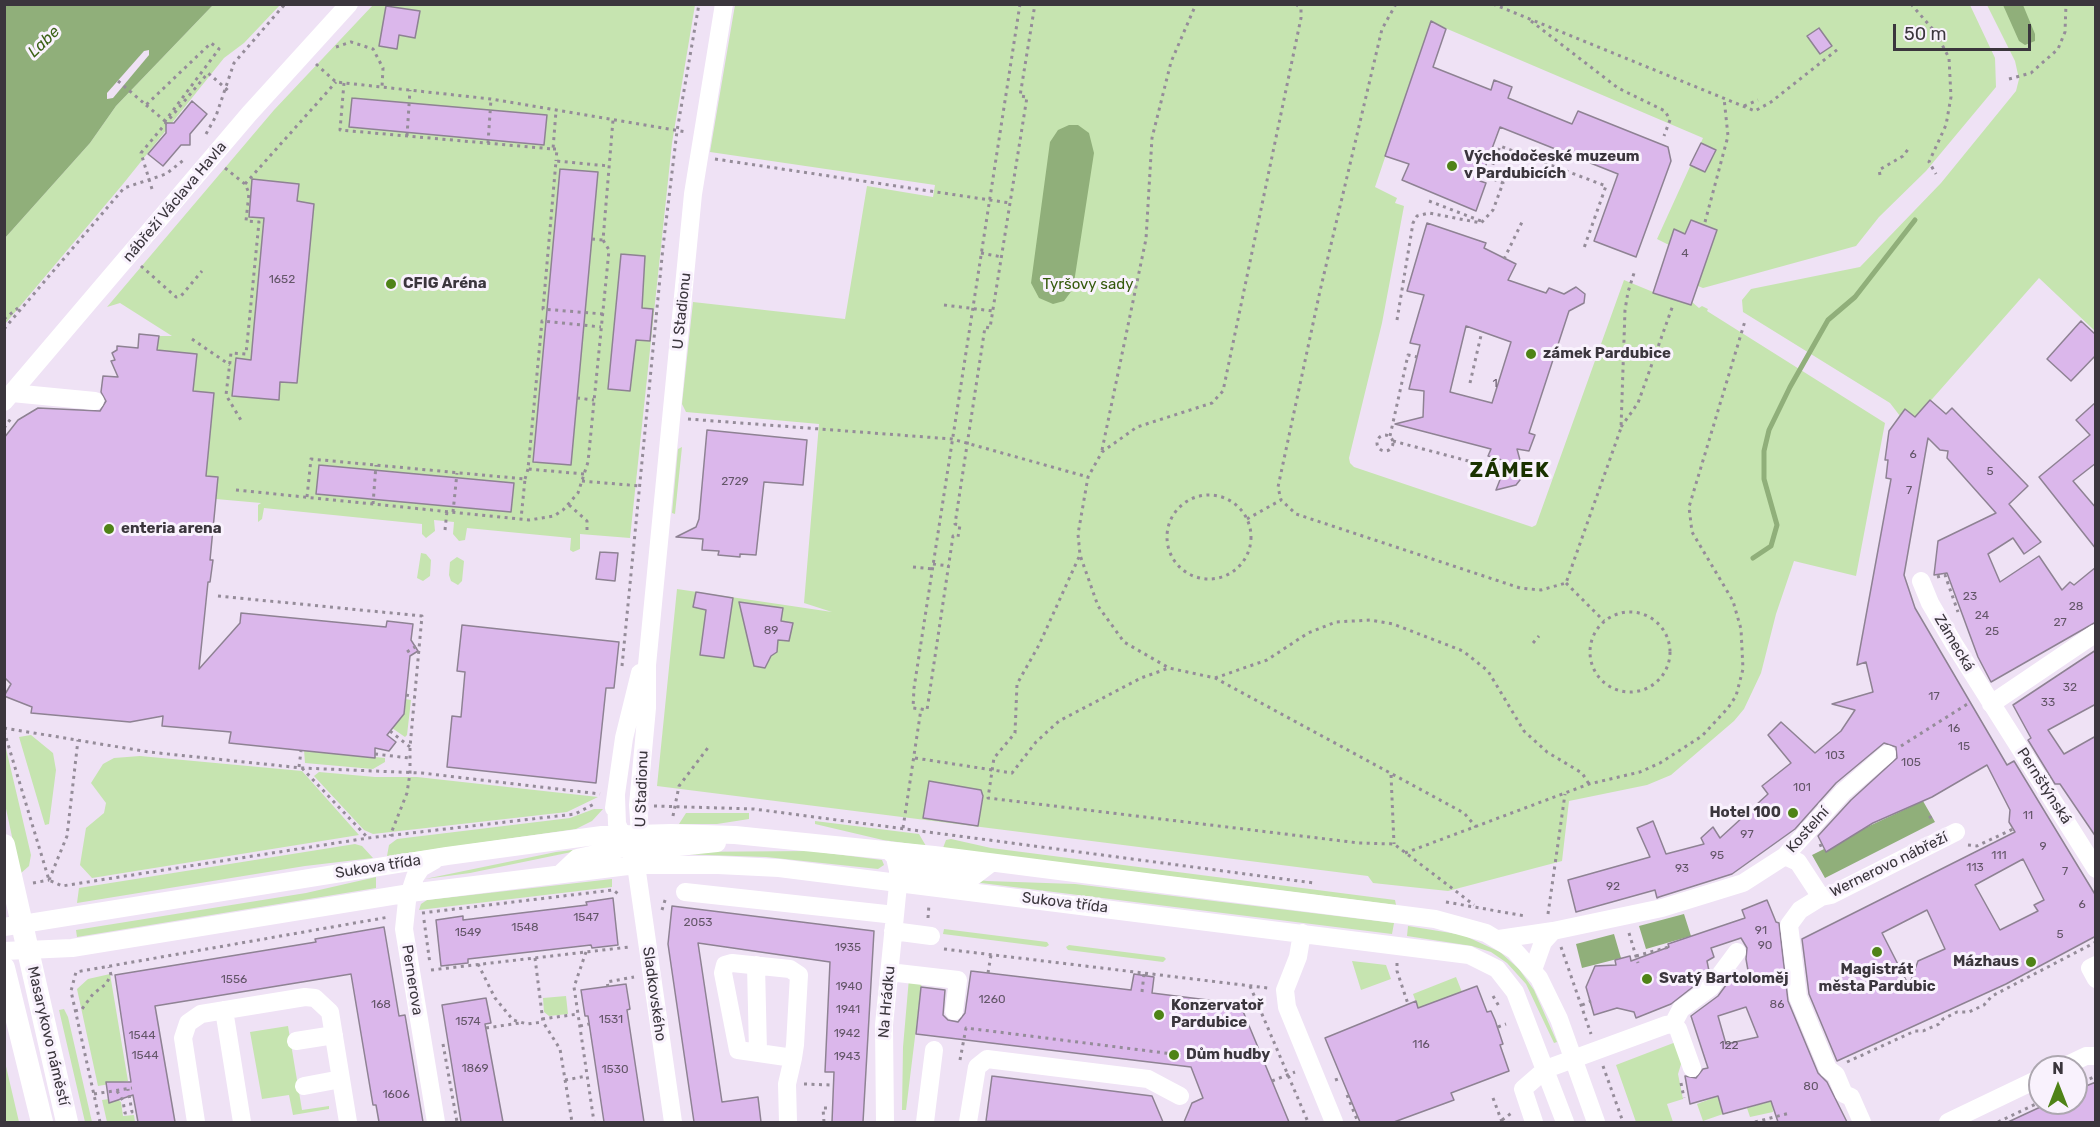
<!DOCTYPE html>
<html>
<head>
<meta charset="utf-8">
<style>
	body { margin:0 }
	#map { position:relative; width:2100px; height:1127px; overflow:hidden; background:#efe2f5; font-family:Rubik,sans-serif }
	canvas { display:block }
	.frame { position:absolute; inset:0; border:6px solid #3b363d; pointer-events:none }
	.north { position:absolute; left:2028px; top:1055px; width:60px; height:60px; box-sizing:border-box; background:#f9f2fd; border:2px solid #ada7b0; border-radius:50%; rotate:0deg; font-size:16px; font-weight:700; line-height:24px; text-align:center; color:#3b363d }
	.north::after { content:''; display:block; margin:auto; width:21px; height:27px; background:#4f8317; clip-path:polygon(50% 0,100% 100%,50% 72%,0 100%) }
	.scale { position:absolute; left:1893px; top:24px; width:138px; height:27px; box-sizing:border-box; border:3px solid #3b363d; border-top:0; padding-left:8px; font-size:18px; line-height:21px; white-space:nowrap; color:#3b363d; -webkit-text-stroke:4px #f9f2fd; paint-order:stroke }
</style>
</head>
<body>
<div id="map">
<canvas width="2100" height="1127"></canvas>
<div class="frame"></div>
<div class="north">N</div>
<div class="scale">50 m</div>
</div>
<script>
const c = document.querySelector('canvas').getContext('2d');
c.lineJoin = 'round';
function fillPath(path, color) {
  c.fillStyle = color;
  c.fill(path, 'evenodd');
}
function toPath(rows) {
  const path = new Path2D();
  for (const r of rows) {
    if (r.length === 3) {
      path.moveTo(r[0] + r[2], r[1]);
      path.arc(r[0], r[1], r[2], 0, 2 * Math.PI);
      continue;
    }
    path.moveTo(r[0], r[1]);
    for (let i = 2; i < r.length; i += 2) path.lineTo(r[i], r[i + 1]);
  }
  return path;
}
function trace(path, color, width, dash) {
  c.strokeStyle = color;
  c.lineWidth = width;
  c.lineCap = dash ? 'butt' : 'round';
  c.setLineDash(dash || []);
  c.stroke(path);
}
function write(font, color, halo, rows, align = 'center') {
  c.font = font + ' Rubik,sans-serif';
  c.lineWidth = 6;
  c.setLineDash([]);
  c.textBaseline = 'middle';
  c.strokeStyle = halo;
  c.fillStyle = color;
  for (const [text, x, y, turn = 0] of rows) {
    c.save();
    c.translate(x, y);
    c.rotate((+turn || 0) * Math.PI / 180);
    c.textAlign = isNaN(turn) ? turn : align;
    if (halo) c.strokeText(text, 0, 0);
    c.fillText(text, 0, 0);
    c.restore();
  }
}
fillPath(toPath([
	[213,5,280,5,244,43,224,58,123,184,5,324,5,238,90,143,116,106],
	[373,5,695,5,672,143,630,538,580,534,580,549,573,552,570,550,571,538,467,528,465,540,459,541,453,534,454,522,434,520,435,531,426,538,422,534,422,524,264,508,262,519,258,522,258,505,261,503,216,499,206,476,214,393,193,391,157,350,159,336,172,336,120,303,107,307,274,110],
	[735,5,1970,5,1995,58,1996,87,1926,171,1879,217,1856,246,1703,288,1698,286,1692,302,1699,308,1702,306,1708,309,1707,311,1885,423,1856,576,1794,561,1776,614,1761,673,1744,709,1734,721,1671,775,1647,785,1569,801,1562,861,1448,891,1373,883,1368,876,657,786,677,589,832,612,804,603,819,424,686,412,682,404,693,302,845,319,867,186,933,197,935,185,710,152],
	[1431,22,1703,138,1657,239,1669,245,1653,292,1624,280,1536,525,1532,527,1354,467,1350,463,1349,458,1382,323,1404,206,1395,203,1397,198,1375,187],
	[1987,5,2095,5,2095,331,2039,278,1918,415,1915,417,1905,410,1900,416,1890,403,1743,312,1742,300,1751,289,1860,267,1941,183,2016,91,2019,79,2015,61],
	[682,447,675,514,672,513,678,449],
	[421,553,426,554,431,560,430,576,423,581,417,578],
	[457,557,464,561,462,581,458,585,451,581,449,575,450,562],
	[405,699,411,700,407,735,405,737,392,728],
	[31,735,53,753,56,770,49,824,45,825,19,737],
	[4,740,31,855,29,866,20,874,5,804],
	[304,750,385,758,385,762,373,769,305,763],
	[140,756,302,771,359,835,92,878,80,865,86,828,104,813,106,803,91,783,103,764,114,758],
	[319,772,375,777,417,777,598,797,567,812,373,834,364,830,314,776],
	[594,809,603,809,592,821,576,829,387,856,389,845,397,839,570,818],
	[686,813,749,813,749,819,717,824,679,824],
	[815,821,919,834,926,846,883,840,815,824],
	[951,839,991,848,1395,900,1396,905,943,848,946,840],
	[355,844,362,846,373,858,305,866,77,903,79,888],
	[596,847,470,873,425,879,556,852],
	[811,851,882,860,884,865,878,869,766,857,677,854,677,852],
	[943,875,987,881,1075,884,1394,923,1392,934,941,878],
	[376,877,376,888,77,937,76,930,306,893],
	[612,879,612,887,419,910,421,904,427,900],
	[1408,926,1463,935,1500,952,1519,969,1534,990,1557,1042,1554,1043,1526,984,1507,963,1491,952,1472,946,1407,936],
	[944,929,1047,942,1049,945,1046,947,943,934],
	[1069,945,1164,957,1166,959,1163,962,1068,950,1066,947],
	[1352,961,1386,965,1391,979,1361,990],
	[110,974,128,1081,98,1086,77,989,88,979],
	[1456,977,1462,992,1418,1008,1413,994],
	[909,978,922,980,906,1110,902,1110,903,1047],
	[566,996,568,1014,549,1016,544,1012,543,998],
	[64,1009,68,1017,92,1122,85,1122,59,1010],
	[288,1026,302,1110,329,1106,329,1109,293,1115,289,1095,262,1099,250,1032],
	[1676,1042,1682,1061,1678,1074,1683,1099,1667,1104,1673,1122,1636,1122,1616,1065],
	[4,1062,5,1062,19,1122,5,1122],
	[1718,1096,1723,1114,1703,1121,1697,1104],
	[116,1098,121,1102,123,1116,134,1115,135,1122,107,1122,102,1100],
	[1772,1101,1773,1112,1750,1117,1747,1108]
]), '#c6e4b0');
fillPath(toPath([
	[5,5,213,5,116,106,90,143,5,238],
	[2003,5,2023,5,2035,34,2035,41,2025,45,2019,41],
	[1069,125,1078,125,1089,133,1094,153,1073,289,1064,301,1053,304,1039,298,1031,283,1050,142,1058,130],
	[1923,801,1935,822,1825,878,1812,855,1824,849,1826,852,1867,827],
	[1684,914,1691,936,1646,949,1639,926],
	[1614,934,1621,958,1582,968,1576,944]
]), '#90af7a');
fillPath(toPath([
	[149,50,149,55,113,98,107,99,107,93,144,51]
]), '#efe2f5');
trace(toPath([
	[1753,558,1771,546,1777,525,1764,479,1764,451,1769,430,1790,387,1828,320,1855,297,1915,220]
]), '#90af7a', 5);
const building = toPath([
	[386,6,420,11,415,38,399,35,397,49,379,46,386,6],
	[1431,21,1446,29,1433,67,1491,90,1494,80,1512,87,1508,98,1572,124,1578,111,1668,147,1671,161,1636,257,1594,241,1618,174,1500,127,1480,181,1486,183,1476,211,1402,180,1409,164,1385,156,1431,21],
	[1819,28,1832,46,1820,54,1807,36,1819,28],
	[352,98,547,115,544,145,349,127,352,98],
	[192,101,207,114,190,134,190,145,181,145,163,166,148,154,166,133,166,123,174,123,192,101],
	[1701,143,1716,150,1705,172,1690,165,1701,143],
	[560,169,598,172,571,465,533,462,560,169],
	[252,179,299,184,297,201,314,204,297,383,280,382,279,400,232,396,236,358,251,360,254,326,264,218,249,217,252,179],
	[1691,220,1717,230,1691,305,1653,293,1674,229,1685,234,1691,220],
	[1427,223,1486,243,1484,248,1516,264,1508,280,1546,293,1549,288,1564,294,1576,287,1585,294,1584,303,1569,311,1529,433,1535,435,1529,451,1517,449,1524,475,1516,485,1496,490,1503,472,1499,471,1502,460,1488,456,1491,449,1395,424,1423,417,1424,391,1409,389,1420,345,1410,343,1424,295,1407,291,1427,223],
	[1466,326,1511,342,1492,403,1450,392,1466,326],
	[621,254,645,256,642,308,653,309,650,341,636,340,630,391,608,389,621,254],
	[2081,321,2096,335,2096,355,2071,381,2047,359,2081,321],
	[139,334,159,336,157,350,197,354,193,391,214,393,206,476,218,477,210,560,213,560,210,582,208,582,199,669,240,623,241,613,386,627,387,621,413,624,411,640,418,651,410,656,404,714,387,735,396,742,389,751,375,748,375,758,229,743,231,732,162,726,163,716,130,722,31,713,32,707,4,696,11,684,4,677,4,438,18,420,38,408,100,411,106,401,101,392,103,376,118,377,111,361,115,360,112,353,117,350,117,346,138,348,139,334],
	[1930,400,1946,414,1952,408,2028,486,2009,504,2041,542,2024,554,2013,538,1988,554,2000,582,2039,556,2062,590,2070,582,2074,585,2096,567,2096,622,1991,682,1978,657,1947,573,1934,575,1938,541,1996,513,1947,458,1948,451,1940,450,1928,438,1904,575,1915,608,2007,765,2014,761,2096,896,2096,936,2006,984,1837,1061,1809,994,1802,939,2015,832,2009,822,2010,810,1987,765,1932,797,1873,823,1826,852,1818,836,1851,800,1897,758,1896,747,1884,743,1836,783,1795,829,1732,874,1659,897,1657,898,1655,890,1576,912,1568,880,1650,857,1637,828,1653,821,1666,854,1704,844,1701,838,1713,827,1720,838,1768,794,1762,786,1791,763,1768,735,1781,722,1815,753,1841,731,1855,710,1832,704,1873,692,1866,662,1857,665,1891,479,1886,478,1888,460,1885,460,1889,431,1905,409,1915,417,1930,400],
	[2023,859,2044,900,2034,905,2038,911,2000,930,1975,885,2023,859],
	[1927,910,1945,949,1918,961,1909,986,1882,933,1927,910],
	[2096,402,2096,463,2073,481,2096,508,2096,549,2039,477,2090,435,2076,420,2096,402],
	[707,430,807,440,803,485,764,482,756,555,740,554,740,557,718,555,719,551,702,550,703,539,676,537,696,527,699,519,707,430],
	[319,465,514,483,511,512,316,494,319,465],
	[600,552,618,553,615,581,596,579,600,552],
	[696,592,733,598,724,658,700,655,706,610,693,607,696,592],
	[739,602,783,608,781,621,793,623,789,641,778,640,777,652,771,656,765,668,754,666,739,602],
	[462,625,619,642,614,688,606,688,596,783,447,767,452,716,461,717,465,672,457,671,462,625],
	[2096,650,2096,704,2048,730,2064,754,2096,736,2096,837,2060,784,2055,784,2028,740,2031,738,2013,705,2096,650],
	[929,781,981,790,983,796,978,826,923,818,929,781],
	[613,898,618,945,592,948,591,945,468,959,468,963,441,966,436,920,463,916,463,920,587,905,586,902,613,898],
	[1767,900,1776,922,1779,923,1788,1001,1818,1073,1827,1082,1847,1122,1778,1122,1771,1101,1723,1114,1718,1096,1690,1104,1685,1076,1696,1078,1703,1069,1708,1068,1691,1016,1718,996,1729,981,1749,976,1746,959,1747,948,1741,938,1711,948,1714,957,1707,961,1709,971,1703,979,1671,1004,1636,1018,1634,1012,1617,1008,1594,1015,1586,987,1595,966,1616,965,1615,960,1630,956,1631,961,1669,947,1668,944,1745,918,1742,910,1767,900],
	[1746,1007,1758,1037,1726,1044,1718,1016,1746,1007],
	[672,906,874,931,863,1122,832,1122,834,1072,825,1072,830,962,698,943,722,1102,758,1097,761,1122,694,1122,668,944,672,906],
	[384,927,399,1016,405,1015,423,1122,379,1122,376,1105,373,1105,351,974,155,1006,175,1122,138,1122,133,1095,109,1103,106,1082,131,1082,115,975,316,942,315,939,384,927],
	[971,971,1131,990,1134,974,1154,977,1152,993,1240,1004,1289,1122,1184,1122,1192,1103,1203,1098,1191,1067,916,1034,921,987,945,990,943,1015,948,1020,958,1022,965,1013,971,971],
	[626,984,630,1009,627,1010,644,1122,604,1122,588,1016,585,1016,581,990,626,984],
	[1477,986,1487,1012,1491,1011,1495,1020,1503,1044,1500,1045,1509,1071,1451,1093,1454,1100,1394,1122,1360,1122,1325,1038,1416,1001,1418,1008,1477,986],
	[486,998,491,1023,485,1024,503,1122,461,1122,442,1005,486,998],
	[992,1076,1152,1096,1163,1122,986,1121,992,1076],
	[2096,1082,2096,1122,2008,1122,2049,1103,2076,1103,2076,1090,2096,1082]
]);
fillPath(building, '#dbb7eb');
trace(building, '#8e8293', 1.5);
trace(toPath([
	[1020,4,914,688,913,708,921,709,927,710,953,536,958,537,960,525,955,524,985,327,990,328,1027,97,1020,96,1035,4],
	[1296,4,1301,9,1301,18,1223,391,1212,403,1137,427,1102,452,1088,477,1078,534,1080,555,1098,606,1124,642,1169,668,1215,678,1464,813,1476,827],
	[1396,4,1382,29,1320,291,1278,487,1281,500,1296,514,1520,588,1541,590,1566,583,1621,428,1625,310,1628,292,1635,270],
	[1493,4,1755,111,1771,102,1838,49],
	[1911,4,1936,33,1949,58,1951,97,1946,125,1929,162,1936,174],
	[1531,21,1618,88,1665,111,1670,120,1664,136],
	[336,47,351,42,373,49,383,68,382,87],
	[316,64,336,82,491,99,686,132],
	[2009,79,2031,73,2058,49,2065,32,2066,4],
	[118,81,146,105,211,43,219,49,165,121,166,123],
	[344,83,340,130,553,149,556,111],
	[146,105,165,121],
	[1744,106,1758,100],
	[206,134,216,116,234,63,285,4],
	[407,136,410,90],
	[488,143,491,99],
	[553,149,557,149,556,161],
	[715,159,1010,203],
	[225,168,245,184,249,193,246,221,259,222,246,354,231,353,226,395,242,422],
	[1880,175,1879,170,1903,156,1909,148],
	[245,184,336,82],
	[152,189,141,153,166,123,208,73,231,93],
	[1429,201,1481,221],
	[1705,222,1728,136,1724,98],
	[592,239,603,240],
	[981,253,1002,257],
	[1504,259,1522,222],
	[141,266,176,297,181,296,202,271],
	[944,305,993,311],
	[603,314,543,309,556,161,609,166],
	[4,319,18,308],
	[1397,320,1413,223,1417,216,1429,213,1481,223,1493,210,1503,183,1488,177,1500,146,1606,186,1584,248],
	[4,329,124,188,166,174,185,159],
	[192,339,230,365],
	[1470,383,1482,331],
	[577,398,594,400],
	[688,419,952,439,1088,477],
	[1621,427,1638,403,1673,305],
	[4,428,12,417],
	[1385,443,8],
	[1390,436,1408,355,1417,357],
	[1393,441,1491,467],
	[1102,450,1146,239,1152,138,1171,62,1196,4],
	[584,474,528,469,542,321,601,327],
	[525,479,528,469],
	[582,481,640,486],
	[236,490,529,520,554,516,563,510,578,493,588,462,609,250,603,240,613,120],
	[1209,537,42],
	[307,497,311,459,525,479,521,519],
	[373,504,376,465],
	[569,505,587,521,587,534],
	[453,512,457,473],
	[1247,519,1281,500],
	[445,530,447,511],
	[1079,557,1039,645,1017,684,1015,733,994,758,988,798,1359,843,1394,844,1474,905],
	[933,564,949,566],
	[913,567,933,569],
	[1937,577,1945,575,1958,612],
	[1566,583,1604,621],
	[218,596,422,616,410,747,410,773,407,793,390,836],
	[1630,652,40],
	[1533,643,1539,636],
	[407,652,418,645],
	[622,666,663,247,677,131,699,4],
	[1215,678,1267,660,1308,633,1336,622,1370,620,1393,624,1463,651,1488,671,1524,731,1547,752,1582,773,1589,784],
	[406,695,415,697],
	[4,728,149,752,302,768,422,773,600,794],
	[4,731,49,880,62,886,368,838,575,814,596,803],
	[390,731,410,747],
	[1901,746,1969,703],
	[375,754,409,758],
	[915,758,1012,773,1036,742,1059,721,1141,678,1169,668],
	[299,767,301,751],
	[302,768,368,838],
	[1391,775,1394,844],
	[654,806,754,809,1314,883],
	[673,816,679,786,710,745],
	[1929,818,1932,816],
	[903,828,921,709],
	[1820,844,1823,851],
	[1968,845,1977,846,2013,829],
	[1405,853,1589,784,1640,772,1660,763,1702,736,1728,708,1736,696,1743,669,1741,629,1733,601,1692,532,1689,507,1745,321],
	[49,880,67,836,78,740],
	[33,883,49,880],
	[1446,902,1525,916],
	[662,910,666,897],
	[422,913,613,890,621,896],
	[1548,914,1565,794],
	[928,918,929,904],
	[424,920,430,964],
	[1629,933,1638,963],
	[1561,947,1591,1034],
	[944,949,1268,988],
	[586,952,574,987,594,1122],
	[1636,956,1669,947],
	[535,958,543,1022,560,1049,572,1122],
	[1397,963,1397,971,1408,1004],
	[478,964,495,998,513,1020,527,1024,543,1022],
	[431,970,629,947],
	[988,973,991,955],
	[1250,986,1308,1122],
	[608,987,607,982,634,977],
	[1142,992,1144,974],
	[1493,996,1500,1008],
	[1582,1005,1591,1001],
	[75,1011,82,1009,93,994,106,984,111,975,109,967],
	[542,1019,578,1014],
	[580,1026,589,1024],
	[1498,1027,1506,1024],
	[486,1028,520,1023],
	[443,1044,457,1122],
	[960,1060,966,1028,1181,1055],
	[1847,1062,1915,1031,1923,1031,1939,1024,1943,1019,1957,1012,1969,1012,1984,1005,1992,996,2096,942],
	[1603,1066,1623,1122],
	[565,1080,587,1076],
	[1335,1080,1341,1078],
	[1272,1081,1295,1072],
	[1681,1083,1684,1098],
	[804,1084,831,1085],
	[2076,1085,2096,1076],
	[117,1091,123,1101,125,1113,132,1112,128,1089],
	[94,1094,132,1088],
	[1347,1095,1358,1122],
	[1493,1098,1502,1122],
	[1502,1120,1513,1112],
	[100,1122,71,991,76,972,389,917],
	[824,1122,823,1108,831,1108],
	[1755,1122,1790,1113],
	[1998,1122,2040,1102]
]), '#958c99', 3, [3, 4.5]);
trace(toPath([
	[12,393,95,401],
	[4,402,249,114,349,4],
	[1921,581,1930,603,1954,644,2096,869],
	[1991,704,2096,633],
	[616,796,617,824,636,865,673,1122],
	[614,808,624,738,640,673],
	[1785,856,1798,862,1821,897],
	[435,860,421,868,415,877,407,901,404,929,436,1122],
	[636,865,639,856,649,850,717,843],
	[560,874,577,858,632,846,640,834,638,805,647,708,647,665,693,194,724,4],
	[898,882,900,872,909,868,974,876,991,863],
	[685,892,895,915],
	[1821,897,1800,910,1789,925,1798,997,1828,1069,1836,1075,1844,1094,1851,1097,1862,1122],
	[1821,897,1831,895,1956,832],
	[4,927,447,856,602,835,671,833,735,835,934,855,1435,919,1486,933,1514,950,1539,978,1559,1019,1596,1122],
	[893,931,931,936],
	[1302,933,1298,957,1285,990,1287,1007,1334,1122],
	[1499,939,1553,931,1662,908,1743,883,1785,856,1843,792,1887,754],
	[4,951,72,948,410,893,636,865,718,865,779,868,1469,955,1497,969,1515,992,1565,1122],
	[756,965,758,1052],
	[2096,965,2090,968,2096,979],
	[1533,970,1543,942,1553,931],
	[889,972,958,980,954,1011],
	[224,1010,242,1122],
	[1673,1024,1681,1009,1711,987,1737,952],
	[296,1041,334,1035],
	[2063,1067,2086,1056,2096,1056],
	[304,1086,341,1079],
	[196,1122,183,1038,188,1023,201,1014,305,997,315,998,330,1012,348,1122],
	[788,1122,787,1084,793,1058,795,1045,799,975,790,969,732,963,725,965,723,973,738,1050,793,1058],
	[885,1122,884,1025,899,875,895,857,888,850],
	[925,1122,934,1050],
	[968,1122,977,1067,987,1059,1148,1079,1180,1096],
	[1534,1122,1523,1089,1546,1069,1666,1025,1673,1024,1678,1029,1692,1068],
	[1948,1122,2040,1078]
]), '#fff', 18);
trace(toPath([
	[4,845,67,1122],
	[4,968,42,1122]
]), '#fff', 22);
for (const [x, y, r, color] of [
	[1452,166,6,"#4f8317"],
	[391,284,6,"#4f8317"],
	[1531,354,6,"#4f8317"],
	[109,529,6,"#4f8317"],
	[1793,813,6,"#4f8317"],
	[1877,952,6,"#4f8317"],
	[2031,962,6,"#4f8317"],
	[1647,979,6,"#4f8317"],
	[1159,1015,6,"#4f8317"],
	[1174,1055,6,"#4f8317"]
]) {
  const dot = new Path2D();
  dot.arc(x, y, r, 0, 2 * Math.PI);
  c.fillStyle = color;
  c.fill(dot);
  trace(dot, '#f9f2fd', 2);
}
write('12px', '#635668', null, [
	["4",1685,254],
	["1652",282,280],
	["1",1495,384],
	["6",1913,455],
	["5",1990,472],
	["2729",735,482],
	["7",1909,491],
	["23",1970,597],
	["28",2076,607],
	["24",1982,616],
	["27",2060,623],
	["89",771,631],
	["25",1992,632],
	["32",2070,688],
	["17",1934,697],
	["33",2048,703],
	["16",1954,729],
	["15",1964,747],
	["103",1835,756],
	["105",1911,763],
	["101",1802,788],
	["11",2028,816],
	["97",1747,835],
	["9",2043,847],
	["95",1717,856],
	["111",1999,856],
	["113",1975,868],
	["93",1682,869],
	["7",2065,872],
	["92",1613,887],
	["6",2082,905],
	["1547",586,918],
	["2053",698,923],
	["1548",525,928],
	["91",1761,931],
	["1549",468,933],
	["5",2060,935],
	["90",1765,946],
	["1935",848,948],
	["1556",234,980],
	["1940",849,987],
	["1260",992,1000],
	["168",381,1005],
	["86",1777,1005],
	["1941",848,1010],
	["1531",611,1020],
	["1574",468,1022],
	["1942",847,1034],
	["1544",142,1036],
	["116",1421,1045],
	["122",1729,1046],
	["1544",145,1056],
	["1943",847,1057],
	["1869",475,1069],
	["1530",615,1070],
	["80",1811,1087],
	["1606",396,1095]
]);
write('bold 15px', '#3b363d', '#f9f2fd', [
	["Východočeské muzeum",1464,157],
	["v Pardubicích",1464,174],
	["CFIG Aréna",403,284],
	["zámek Pardubice",1543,354],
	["enteria arena",121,529],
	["Hotel 100",1781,813,"right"],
	["Mázhaus",2019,962,"right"],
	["Magistrát",1877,970,"center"],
	["města Pardubic",1877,987,"center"],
	["Svatý Bartoloměj",1659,979],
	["Konzervatoř",1171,1006],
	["Pardubice",1171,1023],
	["Dům hudby",1186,1055]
], 'left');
write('15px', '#3b363d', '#f9f2fd', [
	["nábřeží Václava Havla",175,202,-50],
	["U Stadionu",682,311,-84],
	["Zámecká",1954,643,59],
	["Pernštýnská",2044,786,57],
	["U Stadionu",642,789,-88],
	["Kostelní",1808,830,-48],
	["Wernerovo nábřeží",1889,865,-26],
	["Sukova třída",378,867,-9],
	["Sukova třída",1065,903,7],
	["Pernerova",412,980,81],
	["Sladkovského",654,994,82],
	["Na Hrádku",887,1002,-85],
	["Masarykovo náměstí",48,1036,77]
]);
write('15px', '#355a0d', '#f9f2fd', [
	["Tyršovy sady",1088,285]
]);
write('italic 16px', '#3c6217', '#f9f2fd', [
	["Labe",44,42,-44]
]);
c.letterSpacing = '1.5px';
write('bold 21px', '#1a3200', '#f9f2fd', [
	["ZÁMEK",1510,471]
]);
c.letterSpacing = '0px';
</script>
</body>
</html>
